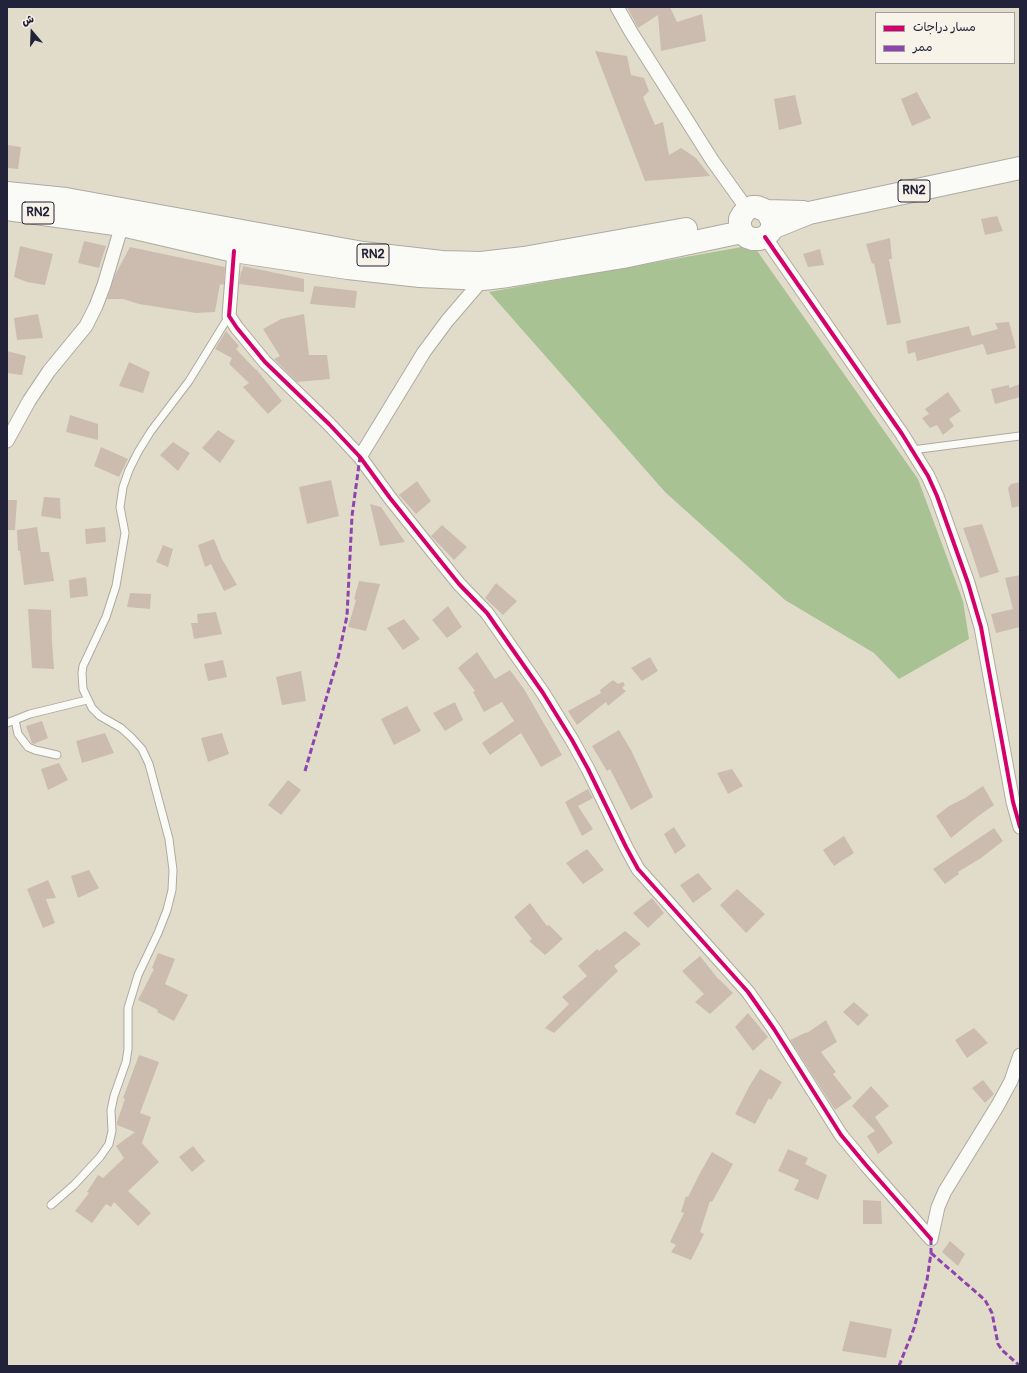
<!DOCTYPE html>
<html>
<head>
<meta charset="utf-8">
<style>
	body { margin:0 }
	#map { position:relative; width:1027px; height:1373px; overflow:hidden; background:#e1dcca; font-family:Pangolin,"Playpen Sans Arabic",sans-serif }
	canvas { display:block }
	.frame { position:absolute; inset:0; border:8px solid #22223b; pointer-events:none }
	.legend { position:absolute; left:875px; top:12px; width:140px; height:52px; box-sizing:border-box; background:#f7f3e8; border:1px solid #a29fa3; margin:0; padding:5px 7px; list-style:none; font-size:12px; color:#22223b }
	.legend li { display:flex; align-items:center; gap:8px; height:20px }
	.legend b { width:20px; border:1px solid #a29fa3 }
	.north { position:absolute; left:12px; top:12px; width:40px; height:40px; -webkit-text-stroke:3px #f7f3e8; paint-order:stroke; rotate:341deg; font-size:11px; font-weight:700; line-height:16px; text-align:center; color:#22223b }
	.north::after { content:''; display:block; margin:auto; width:14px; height:18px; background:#22223b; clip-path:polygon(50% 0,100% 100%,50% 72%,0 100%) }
</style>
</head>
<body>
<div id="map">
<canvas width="1027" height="1373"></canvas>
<div class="frame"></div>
<ul class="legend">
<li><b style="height:5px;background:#d6006c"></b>مسار دراجات</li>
<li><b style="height:5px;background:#8e44ad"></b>ممر</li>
</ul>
<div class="north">ش</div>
</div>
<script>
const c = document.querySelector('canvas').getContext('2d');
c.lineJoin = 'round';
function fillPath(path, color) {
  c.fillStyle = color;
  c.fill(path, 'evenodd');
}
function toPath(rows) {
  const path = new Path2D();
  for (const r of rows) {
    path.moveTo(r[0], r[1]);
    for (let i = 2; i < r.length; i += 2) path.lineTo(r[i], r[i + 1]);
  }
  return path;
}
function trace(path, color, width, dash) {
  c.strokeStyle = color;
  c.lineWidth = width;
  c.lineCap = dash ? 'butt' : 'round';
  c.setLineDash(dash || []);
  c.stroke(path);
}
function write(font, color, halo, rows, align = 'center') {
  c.font = font + ' Pangolin,sans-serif';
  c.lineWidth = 3.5;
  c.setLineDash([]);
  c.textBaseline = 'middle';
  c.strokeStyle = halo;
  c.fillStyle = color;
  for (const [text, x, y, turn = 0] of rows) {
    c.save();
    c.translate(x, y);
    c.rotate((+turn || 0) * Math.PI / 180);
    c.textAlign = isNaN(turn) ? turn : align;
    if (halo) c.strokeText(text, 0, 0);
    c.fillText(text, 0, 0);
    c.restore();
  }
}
fillPath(toPath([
	[753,245,918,479,963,601,969,639,899,679,874,653,785,600,665,492,489,292]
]), '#a8c294');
fillPath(toPath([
	[627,7,670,7,677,22,702,14,706,41,661,51,658,15,638,28],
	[595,51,627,56,631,75,644,78,649,91,643,97,655,125,663,122,669,155,681,148,696,158,710,176,645,181],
	[917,92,931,118,912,126,901,99],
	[795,95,802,124,779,130,774,99],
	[7,145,21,147,18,169,7,168],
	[997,216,1003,231,985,235,981,219],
	[890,238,892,259,889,259,901,323,887,325,874,263,872,264,866,244],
	[84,241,106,246,99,268,78,263],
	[20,246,53,254,45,285,27,282,14,277],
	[130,247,225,267,224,283,223,285,220,284,215,312,196,313,139,304,123,299,107,299,115,275],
	[820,249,824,265,808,267,803,254],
	[243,266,304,279,304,292,239,284,241,271,242,271],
	[314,286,357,291,355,308,310,304],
	[38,314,43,338,17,340,14,318],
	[304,314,309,355,327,355,330,379,297,382,274,359,280,356,263,329,281,319],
	[1009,322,1016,348,987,355,983,344,917,361,915,352,908,354,906,341,969,326,972,336,998,329,995,323],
	[226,331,239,346,236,349,255,369,256,369,282,401,268,414,243,387,249,383,229,364,232,358,215,349],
	[7,351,26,356,22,375,7,373],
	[129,362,150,372,143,393,119,386],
	[1020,384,1020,397,995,404,991,389,1009,385,1009,388],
	[948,392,961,411,949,419,954,426,943,435,937,425,930,428,922,418,929,414,925,409],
	[70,415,98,424,98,440,66,432],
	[218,430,235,441,220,463,202,448],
	[173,442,190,453,178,471,160,455],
	[101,447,128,459,119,477,94,466],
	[331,480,339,516,307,524,299,487],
	[417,481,431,501,416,514,399,495],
	[1020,482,1020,506,1012,508,1008,488,1011,484],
	[44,497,60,498,61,519,41,516],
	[7,500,17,500,15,530,7,530],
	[370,504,381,507,405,542,380,546],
	[982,524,999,572,980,578,971,550,963,528],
	[442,525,467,547,454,560,431,536],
	[37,527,41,552,49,552,54,581,24,585,20,551,18,551,17,530],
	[105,527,106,542,86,544,85,529],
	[214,539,222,559,237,585,224,591,211,564,205,567,198,545],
	[163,545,173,549,168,567,156,562],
	[1020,575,1020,627,996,633,991,614,1013,609,1005,578],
	[86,577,88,596,70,598,69,580],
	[359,581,380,584,366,631,348,627,356,600,354,599],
	[496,583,517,601,503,615,485,598],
	[130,593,151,594,150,609,127,607],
	[448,606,462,627,447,638,432,620],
	[28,609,51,610,52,642,54,669,32,668],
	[216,612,222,634,194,639,191,623,198,623,197,614],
	[404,619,420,639,403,650,387,628],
	[477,652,495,679,510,670,524,689,562,755,541,767,521,733,490,755,482,743,514,721,502,702,484,712,473,692,475,691,458,668],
	[650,657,658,671,642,681,631,668],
	[223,660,227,677,208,681,204,664],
	[301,671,306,701,282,705,276,677],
	[613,680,618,684,623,682,625,685,622,688,626,691,608,706,606,702,577,725,568,711,601,693,600,690],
	[455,702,463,720,445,731,433,713],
	[407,706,421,731,394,745,381,719],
	[42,721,48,738,34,744,32,743,26,726],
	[619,730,632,752,653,797,631,810,610,769,607,771,592,746],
	[105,733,114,753,82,763,76,741],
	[222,733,229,754,208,762,201,738],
	[59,763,68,780,48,790,41,769],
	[732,769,743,786,728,794,717,773],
	[288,780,301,790,281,815,268,805],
	[983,786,994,805,977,817,951,838,936,816,949,806,965,798],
	[588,789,593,798,578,806,593,829,582,836,565,802],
	[674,827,686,846,675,854,664,834],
	[994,828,1003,841,981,858,958,872,959,874,945,884,933,869],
	[844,836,854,853,834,866,823,850],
	[587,849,604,870,583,884,566,863],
	[89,870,99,888,78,898,71,876],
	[698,873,712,889,693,903,680,885],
	[48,880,56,898,46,899,55,923,43,928,27,889],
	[737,889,765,914,746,933,720,905],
	[652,898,664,913,648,928,633,913],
	[530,903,547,926,549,925,563,939,545,955,529,941,532,939,514,917],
	[625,931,641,944,614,966,618,971,554,1033,545,1028,569,1004,562,997,587,976,578,966,597,949,599,951],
	[158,953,175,959,165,984,188,995,174,1021,157,1012,158,1010,138,1000,154,969,152,968],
	[700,956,719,980,719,979,733,993,710,1014,695,1002,704,994,682,971],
	[854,1002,869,1015,858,1026,843,1012],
	[748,1013,768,1037,753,1051,735,1027],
	[826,1020,837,1042,821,1052,836,1072,833,1074,852,1098,835,1110,790,1040,807,1032,807,1033],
	[974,1028,988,1043,967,1058,955,1040],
	[139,1055,159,1062,140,1113,151,1117,142,1143,159,1162,128,1191,151,1213,138,1226,114,1202,111,1207,106,1204,92,1223,75,1211,89,1193,87,1192,98,1175,103,1178,124,1158,116,1146,135,1132,117,1125,117,1122,125,1099,123,1098],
	[760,1069,782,1082,771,1100,769,1098,755,1124,735,1114,750,1085],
	[983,1080,994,1094,985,1103,972,1088],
	[871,1086,889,1106,875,1117,893,1143,878,1154,867,1136,875,1131,852,1106],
	[193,1146,205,1161,192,1172,179,1157],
	[788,1149,808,1158,805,1164,827,1175,818,1200,794,1190,799,1180,778,1171],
	[712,1152,733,1164,712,1202,710,1201,700,1232,704,1234,691,1260,671,1252,676,1245,670,1242,684,1213,681,1212,686,1196,688,1197,700,1173],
	[863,1200,881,1201,882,1224,863,1224],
	[950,1241,965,1254,958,1266,942,1252],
	[850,1321,892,1329,886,1358,842,1351]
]), '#ccbcb0');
const lane = toPath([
	[912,450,1020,436],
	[15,720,18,734,28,747,35,750,57,755],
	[7,723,30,714,87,700],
	[51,1205,74,1185,100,1157,109,1144,112,1131,111,1110,114,1096,126,1062,128,1049,128,1008,138,975,158,933,167,910,172,890,173,870,169,839,149,764,142,749,131,737,121,728,100,716,92,708,83,689,82,673,83,666,106,617,116,586,125,533,120,507,123,487,129,470,138,452,151,431,189,381,229,316]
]);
const street = toPath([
	[617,7,631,32,712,160,747,209],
	[765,237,902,434,928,476,937,496,968,583,981,627,1013,802,1020,827],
	[234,251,229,316,237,328,265,362,329,424,360,457,390,498,434,553,459,584,487,613,543,693,572,740,588,769,626,847,638,869,748,992,774,1029,841,1135,866,1165,931,1239],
	[7,441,29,401,49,371,86,326,96,306,104,285,122,225],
	[360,457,424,352,447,321,483,279],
	[931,1239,938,1207,945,1191,998,1105,1011,1081,1020,1055]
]);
const highway = toPath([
	[7,193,66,199,363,253,442,262,481,263,524,258,686,229],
	[7,209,122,225,234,251,348,268,420,276,483,279,508,276,623,257,742,232],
	[767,211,772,221,772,228,770,232,765,237,759,239,753,239,747,237,742,232,740,226,740,219,743,214,747,209,752,207,757,207,767,211,803,212],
	[772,228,809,213,1020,168]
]);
trace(lane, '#adaaa2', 9);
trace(street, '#adaaa2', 15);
trace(highway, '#adaaa2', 24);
trace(lane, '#fafaf7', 7);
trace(street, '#fafaf7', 13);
trace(highway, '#fafaf7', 22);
trace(toPath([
	[305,771,338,658,347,616,352,516,360,457],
	[931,1253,985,1300,992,1313,998,1344,1002,1350,1020,1366],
	[899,1366,914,1328,927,1280,931,1253,931,1239]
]), '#8e44ad', 3, [6, 3]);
trace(toPath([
	[765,237,902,434,928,476,937,496,968,583,981,627,1013,802,1020,827],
	[234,251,229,316,237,328,265,362,329,424,360,457,390,498,434,553,459,584,487,613,543,693,572,740,588,769,626,847,638,869,748,992,774,1029,841,1135,866,1165,931,1239]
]), '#d6006c', 4);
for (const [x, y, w] of [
	[914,191,32],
	[38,213,32],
	[373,255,32]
]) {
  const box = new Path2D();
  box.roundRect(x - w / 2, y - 11, w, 22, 3);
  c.fillStyle = '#f7f3e8';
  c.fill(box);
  trace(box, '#22223b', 1);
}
write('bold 13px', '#22223b', null, [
	["RN2",914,191],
	["RN2",38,213],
	["RN2",373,255]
]);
</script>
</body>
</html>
